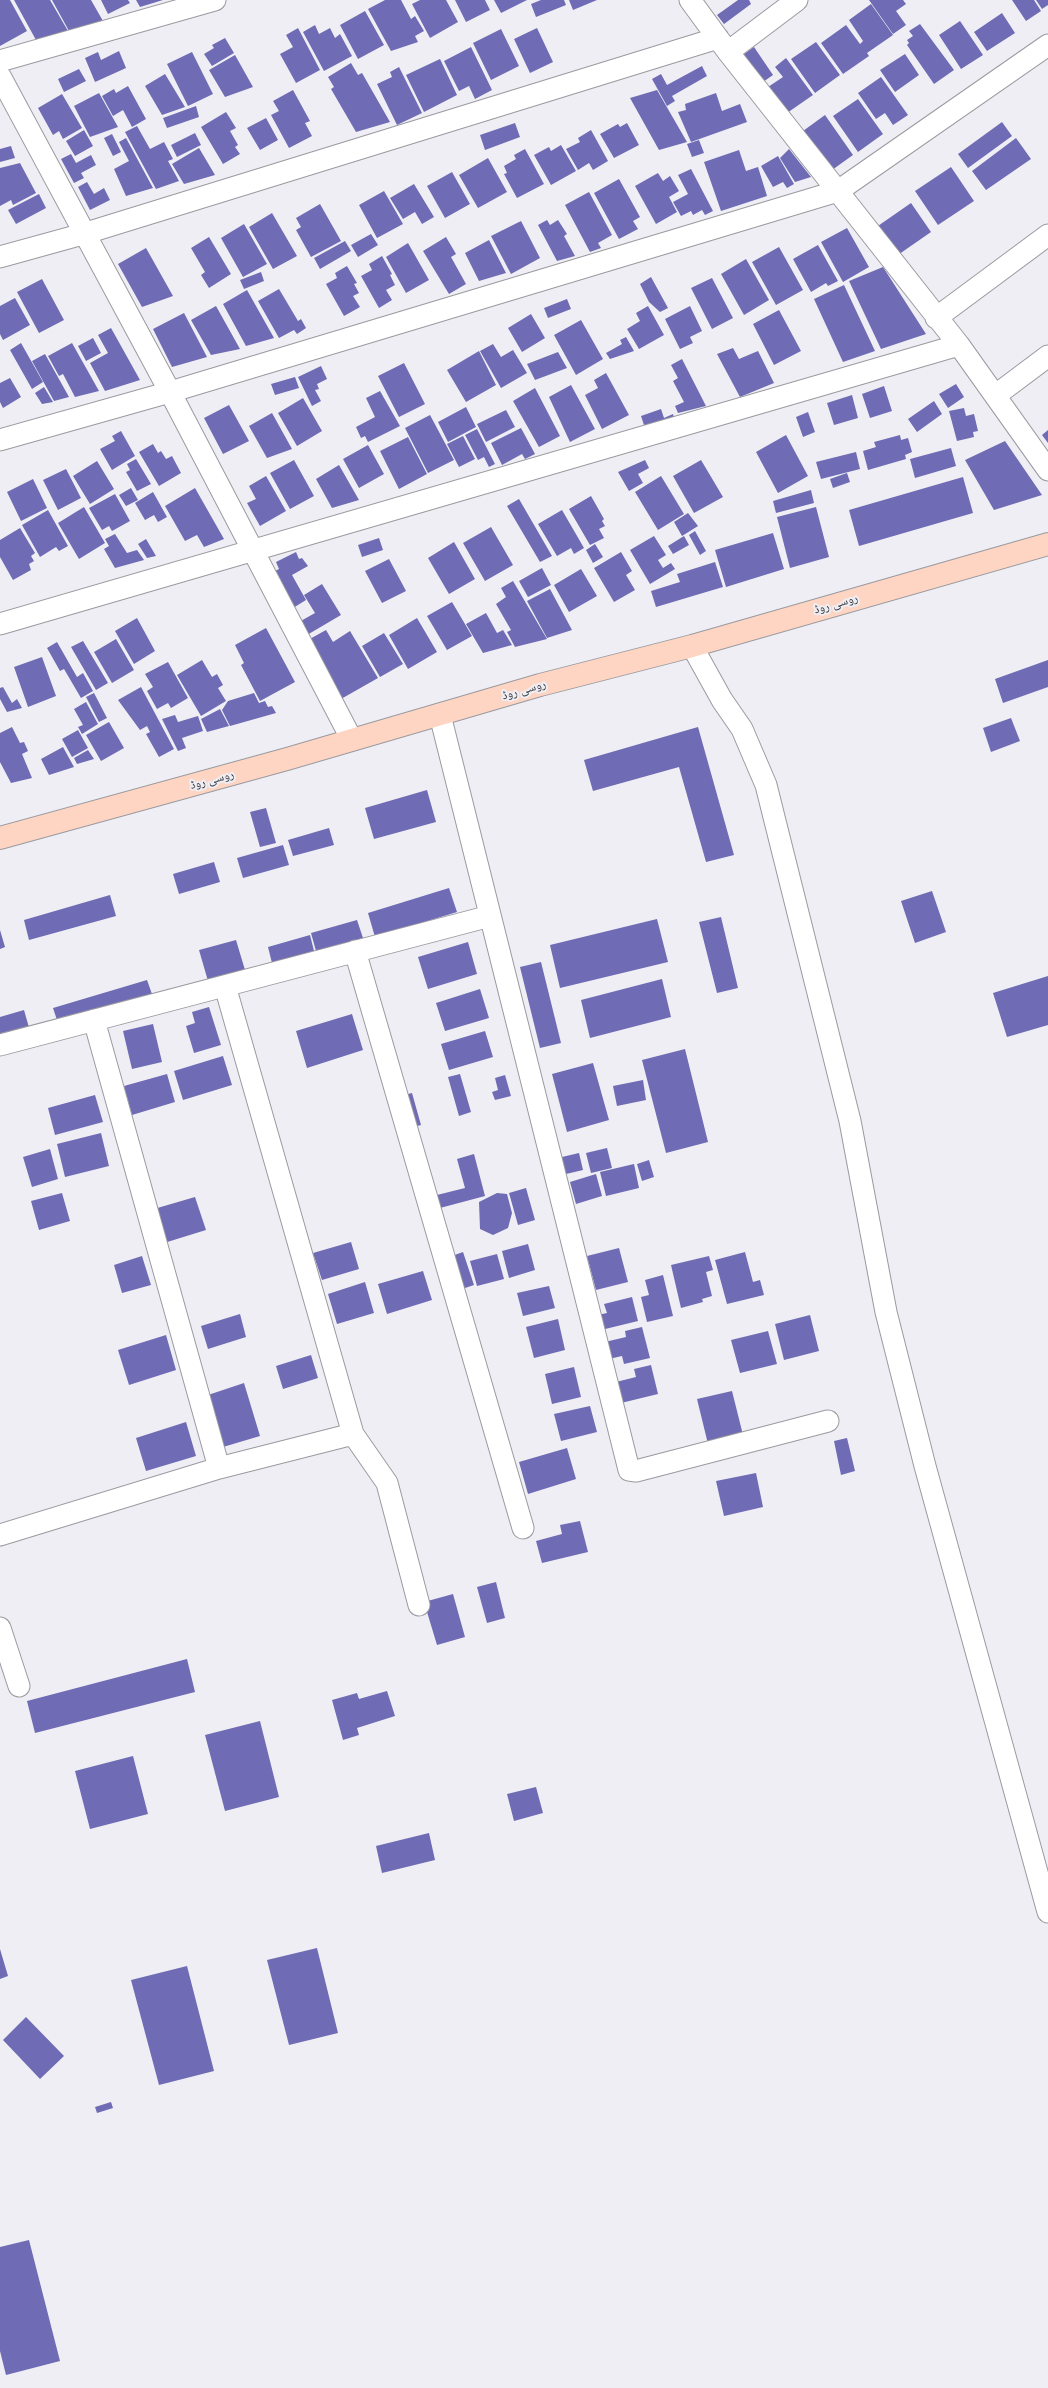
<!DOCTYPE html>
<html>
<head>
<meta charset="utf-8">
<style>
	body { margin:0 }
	canvas { display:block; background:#eeeef4 }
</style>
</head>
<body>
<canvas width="1048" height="2388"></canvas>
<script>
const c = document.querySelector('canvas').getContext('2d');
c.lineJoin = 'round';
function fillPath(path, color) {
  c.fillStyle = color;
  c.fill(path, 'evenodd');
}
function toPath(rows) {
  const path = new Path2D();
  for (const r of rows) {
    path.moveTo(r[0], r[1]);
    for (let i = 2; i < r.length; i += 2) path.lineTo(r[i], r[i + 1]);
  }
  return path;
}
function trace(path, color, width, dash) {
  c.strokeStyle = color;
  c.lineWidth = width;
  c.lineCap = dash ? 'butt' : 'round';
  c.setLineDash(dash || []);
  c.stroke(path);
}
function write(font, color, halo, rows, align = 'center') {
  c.font = font + ' Helvetica,"Noto Naskh Arabic",sans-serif';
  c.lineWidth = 4;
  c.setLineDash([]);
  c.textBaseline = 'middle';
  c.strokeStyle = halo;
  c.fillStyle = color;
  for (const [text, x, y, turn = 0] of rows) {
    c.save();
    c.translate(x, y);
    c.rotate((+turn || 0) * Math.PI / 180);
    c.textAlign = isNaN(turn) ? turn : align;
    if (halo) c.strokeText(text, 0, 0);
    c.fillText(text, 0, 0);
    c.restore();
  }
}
fillPath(toPath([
	[0,0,10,0,27,31,0,46],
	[14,0,50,0,68,31,36,40],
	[52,0,91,0,103,21,69,31],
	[101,0,128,0,130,3,108,14],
	[136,0,163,0,140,7],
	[385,0,401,0,411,19,415,16,424,31,415,36,418,42,391,51,368,9],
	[420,0,446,0,458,22,430,38,412,4],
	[455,0,485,0,490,10,466,22],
	[494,0,527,0,501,13],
	[541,0,564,0,566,5,536,17,531,4],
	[569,0,597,0,573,10],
	[738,0,749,0,751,4,724,24,717,15],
	[869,0,903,0,906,4,896,11,906,25,893,34],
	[1012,0,1034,0,1041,11,1026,21],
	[1036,0,1048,0,1048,5,1042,9],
	[871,4,893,35,867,53,869,56,843,74,821,43,846,25,860,44,863,41,849,20],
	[365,11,384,45,358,59,340,25],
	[1002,13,1015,33,987,51,974,32],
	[960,21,983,55,961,69,939,35],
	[920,24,954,70,934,84,907,45,909,43,907,40,913,36,909,31],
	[315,25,319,34,330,28,335,38,340,34,352,56,324,71,303,32],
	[298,28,320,70,296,83,280,54,293,47,286,35],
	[537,28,553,62,530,73,514,39],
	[501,29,519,66,491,80,473,43],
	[225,38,234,53,212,66,204,54,214,48,212,45],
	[816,42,840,75,815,93,791,59],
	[471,47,492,90,475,99,469,86,459,91,444,61],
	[754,47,773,75,763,82,744,54],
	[119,51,126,68,95,82,85,58,98,52,101,60],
	[192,52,213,94,188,106,167,64],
	[905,54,919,75,895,92,880,70],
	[235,55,253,87,225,97,209,70],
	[786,58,813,95,787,113,768,87,783,77,775,67],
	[440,59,457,95,424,112,406,75],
	[351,63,358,75,362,73,390,122,356,132,331,89,334,87,328,77],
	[702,66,707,76,672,96,675,101,667,106,652,79,661,74,667,85],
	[399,67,422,113,397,125,377,84,392,77,390,72],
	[79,69,86,81,64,92,58,79],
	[165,74,185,107,162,115,145,86],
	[881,77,908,115,893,125,885,113,876,119,858,93],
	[128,86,146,119,132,127,123,110,113,116,102,96,114,89,116,93],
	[293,90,310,121,305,123,312,136,289,148,271,115,279,111,273,101],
	[657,90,687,142,659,150,630,98],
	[99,93,118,127,90,137,74,106],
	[716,93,722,111,740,104,747,122,691,142,678,112,686,110,685,104],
	[62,94,82,128,63,139,59,131,53,135,38,108],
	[858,99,883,134,858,152,833,116],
	[196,106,199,117,167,128,163,118],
	[226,112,236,128,230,131,238,145,235,147,240,154,223,164,201,127],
	[825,115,853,155,832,170,803,131],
	[266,118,278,140,260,150,247,128],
	[1002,122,1012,136,968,168,958,154],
	[515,123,520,137,485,150,480,135],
	[627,123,639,145,614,158,600,134,618,124,620,127],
	[137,126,150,149,164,142,173,159,168,161,179,181,156,189,125,132],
	[84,130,93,146,75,156,66,141],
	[591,130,608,161,593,170,589,163,578,170,566,149,580,142,578,138],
	[195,133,201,145,177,157,171,145],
	[112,134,121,152,113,156,104,138],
	[126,138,153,188,126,196,114,169,129,161,119,142],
	[1016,138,1031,159,986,190,972,171],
	[699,140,704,153,692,157,687,144],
	[561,145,576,171,551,185,534,155,549,147,551,151],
	[11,146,15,158,0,162,0,149],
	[199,148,215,175,184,184,172,164],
	[525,149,544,184,517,198,504,174,507,173,504,166,516,159,514,155],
	[789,149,811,177,795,182,780,158],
	[739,150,746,171,758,167,767,196,721,211,704,162],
	[71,154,76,163,91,155,96,165,81,173,84,178,74,183,61,159],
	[778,156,794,184,787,188,783,182,773,187,761,166],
	[488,158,507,192,478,208,459,175],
	[20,163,36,193,13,205,11,200,0,206,0,168],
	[951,167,974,201,938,225,915,191],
	[691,169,713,211,705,215,702,210,693,215,691,211,681,216,673,202,688,194,678,175],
	[452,172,470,204,445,218,427,186],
	[658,173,663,181,670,176,679,191,669,197,677,212,656,224,635,186],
	[619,179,640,217,633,221,638,229,619,239,594,193],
	[87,182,94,194,104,188,110,200,90,210,78,187],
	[414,184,434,217,422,224,415,212,403,219,390,198],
	[384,191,403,224,377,238,359,205],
	[589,192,612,235,598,243,601,248,590,252,565,205],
	[39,194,46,208,16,224,8,210],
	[911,203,931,232,895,257,875,228],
	[320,204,341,241,311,257,296,230,301,227,296,218],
	[272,213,297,256,273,269,249,227],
	[547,220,550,225,558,220,567,234,564,236,575,256,557,261,538,225],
	[521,221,540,258,511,274,491,236],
	[244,224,267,264,243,277,221,238],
	[847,228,869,267,843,282,821,242],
	[371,234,378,245,358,257,351,245],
	[209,237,231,274,209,288,201,275,205,272,191,248],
	[446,237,456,254,451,257,466,284,449,294,423,251],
	[489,240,506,273,479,281,465,253],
	[345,241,351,251,320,269,314,258],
	[408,243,429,280,406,293,386,257],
	[818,245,838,281,828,286,826,283,811,292,793,259],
	[779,247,803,290,776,305,752,262],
	[146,248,173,296,142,307,118,264],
	[382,256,392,274,390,275,395,285,386,290,392,300,379,308,361,276,372,270,369,264],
	[746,259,769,300,744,315,721,274],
	[347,266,357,283,354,284,359,293,353,296,360,307,344,316,326,284,337,278,335,273],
	[883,267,926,334,881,349,849,281],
	[261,272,264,281,244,289,240,280],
	[651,277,668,308,660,312,649,302,640,284],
	[712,278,733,318,712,329,691,288],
	[42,279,64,320,39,333,17,292],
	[844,285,875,351,843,362,814,299],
	[279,289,298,321,301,319,306,328,297,334,294,330,279,338,258,301],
	[247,290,274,338,246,346,223,304],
	[15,298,30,325,3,340,0,334,0,306],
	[567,299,571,309,548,318,544,308],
	[216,306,240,349,211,355,191,320],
	[648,306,664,335,639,349,627,329,640,321,636,313],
	[690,306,702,331,690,337,693,343,680,349,665,319],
	[779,310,801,351,774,365,753,324],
	[184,313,207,357,172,367,153,329],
	[531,314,545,338,522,352,508,328],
	[581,320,603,359,576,375,554,335],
	[111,328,140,380,105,391,90,363,108,353,98,335],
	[626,337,634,351,610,359,606,353,622,344,620,340],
	[93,338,101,353,86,361,78,346],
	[21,343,43,382,32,389,10,350],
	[72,343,99,391,75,397,63,374,59,376,48,356],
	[493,344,501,357,513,350,527,373,501,388,480,351],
	[733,348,739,359,758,351,774,383,740,397,717,354],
	[479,351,496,385,466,402,447,370],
	[558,352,567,368,535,380,527,364],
	[45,354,69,397,54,401,32,361],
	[682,359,706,406,678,413,675,406,684,402,673,381,678,378,671,365],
	[404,363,425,404,399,417,378,376],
	[321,366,327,379,317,384,319,389,315,390,321,401,312,406,298,377],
	[606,373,629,415,602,429,585,395,598,388,594,380],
	[295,377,299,388,275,395,271,384],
	[10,378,21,397,3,408,0,402,0,383],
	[956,384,964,397,948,408,939,394],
	[571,385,595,429,570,442,549,397],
	[884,386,892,411,870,418,862,394],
	[44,387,53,402,42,404,35,393],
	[535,388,560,436,539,447,513,401],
	[380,391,400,426,368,442,365,436,361,438,356,427,375,417,366,398],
	[852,395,858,418,834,425,827,403],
	[303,398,322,431,297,446,278,413],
	[934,401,942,414,917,432,908,419],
	[229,405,249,441,223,454,204,418],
	[466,407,476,427,448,442,438,422],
	[964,408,966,416,974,414,978,431,973,432,974,437,957,441,949,411],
	[661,409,664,418,673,414,675,421,646,431,641,416],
	[506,410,515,427,486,442,477,424],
	[808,412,815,432,803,437,796,417],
	[272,413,292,449,267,458,249,426],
	[430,415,454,460,428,473,405,428],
	[521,428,535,454,525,459,522,454,502,465,491,443],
	[477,429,495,464,489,467,484,457,478,460,465,435],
	[1048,430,1048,443,1042,435],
	[121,431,135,456,112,470,100,449,115,441,112,436],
	[786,435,808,476,778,493,756,452],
	[900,435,901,440,908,438,912,452,905,455,906,459,868,470,863,451,876,447,874,442],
	[463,436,475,459,459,467,447,444],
	[408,437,427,474,399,489,380,451],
	[1005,441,1042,495,994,510,965,460],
	[153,444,158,453,161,451,166,459,172,456,181,473,159,486,139,452],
	[368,445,384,474,359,488,343,459],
	[951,448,956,466,915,478,910,459],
	[856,452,860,469,821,479,816,462],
	[136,459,151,484,137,491,126,472,130,470,127,464],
	[294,460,314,496,290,509,270,473],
	[645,460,649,468,638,474,643,483,629,491,618,472],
	[701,460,723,497,694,513,673,476],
	[97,461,114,489,90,504,73,476],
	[339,465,359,500,332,508,316,479],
	[66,469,81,498,58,510,43,480],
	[847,473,850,482,833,488,830,479],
	[266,476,286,511,260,526,247,503,256,499,249,486],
	[661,476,684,514,658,530,635,492],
	[963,477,973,513,859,546,849,510],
	[33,479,47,508,21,521,7,492],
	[131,488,138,500,126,506,119,495],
	[195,488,224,539,204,547,197,535,185,541,165,506],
	[811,490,814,503,776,513,773,501],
	[153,492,167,517,158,522,154,515,145,520,135,503],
	[115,494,130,521,112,531,109,526,102,530,89,508],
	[591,496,604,519,602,521,605,526,599,529,604,538,590,545,569,509],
	[519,499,552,556,540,562,507,506],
	[84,507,105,543,79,559,58,523],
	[816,507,829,557,790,568,777,517],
	[48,510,68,546,59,551,56,547,40,557,22,525],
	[562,510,584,548,574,554,571,548,557,556,538,524],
	[688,513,698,526,682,536,674,522],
	[491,527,513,565,485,581,463,543],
	[20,528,35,553,31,556,34,561,29,564,31,570,13,580,0,557,0,540],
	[695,531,706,551,700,555,689,535],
	[773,533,784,569,726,587,715,550],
	[115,534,127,553,137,550,144,560,115,568,104,549,109,546,105,539],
	[654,536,666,555,658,560,663,568,671,563,675,569,650,584,630,550],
	[684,536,689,545,673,554,668,546],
	[379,538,383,550,362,557,358,545],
	[146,539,156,556,147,558,138,544],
	[454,542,475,579,449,594,428,558],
	[595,544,603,557,593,563,586,550],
	[296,552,299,559,302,558,308,566,292,575,306,600,293,608,273,572,279,569,276,562],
	[621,552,632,571,626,575,635,590,614,602,594,568],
	[389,559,406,591,382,603,365,571],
	[715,562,723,587,656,607,651,591,680,582,677,574],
	[542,568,551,585,528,597,519,581],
	[581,569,597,596,569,612,554,585],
	[513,581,547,639,515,647,507,632,511,630,496,604,506,597,501,588],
	[322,584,341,615,307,635,299,622,315,613,304,595],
	[550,589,572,630,547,638,527,601],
	[452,602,472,636,447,650,427,616],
	[486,613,497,633,503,630,512,645,483,653,466,624],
	[137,618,155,651,134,664,115,631],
	[417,618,437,652,408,669,389,635],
	[266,628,295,682,260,701,241,665,244,663,235,645],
	[326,630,333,642,350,631,378,678,341,699,308,640],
	[384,633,403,664,380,677,362,646],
	[116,639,134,670,112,683,94,652],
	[83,641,108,683,96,690,71,647],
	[57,642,77,677,83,673,93,691,81,698,64,669,60,671,47,648],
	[42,657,56,696,28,707,14,667],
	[202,660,212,677,217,674,223,685,218,688,226,701,201,716,177,675],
	[1048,660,1048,687,1003,703,995,679],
	[168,662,188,698,171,708,168,703,157,709,147,691,153,687,145,674],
	[3,687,12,703,17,699,22,708,7,712,0,699,0,688],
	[141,687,174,749,159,757,146,734,150,732,147,726,140,730,118,700],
	[94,693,107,718,99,722,86,697],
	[254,693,259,703,265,701,268,707,272,706,276,713,230,726,222,710,228,701],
	[86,702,98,724,82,734,78,727,83,725,74,709],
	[220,709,229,726,207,732,201,719],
	[175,715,178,722,198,716,203,731,182,738,186,748,178,751,162,719],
	[1011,718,1020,741,991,752,983,728],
	[109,722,124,748,101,761,86,735],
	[12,727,20,743,24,742,28,751,22,754,32,778,11,783,0,762,0,733],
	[698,727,734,855,706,862,679,767,593,791,584,760],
	[78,730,88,748,72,757,62,739],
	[63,747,74,767,49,775,41,759],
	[88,750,94,759,77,764,74,758],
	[427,790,436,822,374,839,365,808],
	[266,808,276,843,260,847,250,812],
	[329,828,334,845,293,856,288,840],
	[283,845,289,865,243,878,237,858],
	[214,862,220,882,179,894,173,874],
	[449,888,457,912,375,937,368,913],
	[932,891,946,932,915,943,901,901],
	[110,895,116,916,29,940,24,920],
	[721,917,738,988,717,993,699,922],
	[657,919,668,962,560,988,550,945],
	[357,920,363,938,316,951,311,933],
	[0,930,5,947,0,949],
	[310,935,314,951,272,963,268,947],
	[236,940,245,970,208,981,199,950],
	[468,942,477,974,428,989,418,957],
	[541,962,561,1043,540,1048,520,967],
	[1048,976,1048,1025,1007,1037,993,993],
	[662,979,671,1017,590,1038,581,1000],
	[147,980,152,994,58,1023,53,1008],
	[480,989,489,1018,445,1031,436,1003],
	[209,1007,221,1045,194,1053,186,1026,195,1023,192,1012],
	[24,1010,30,1031,0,1040,0,1017],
	[352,1014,363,1050,307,1068,296,1031],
	[153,1024,162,1062,132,1069,123,1031],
	[485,1031,493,1057,449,1070,441,1044],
	[685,1049,708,1142,666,1153,642,1060],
	[223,1056,232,1085,183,1100,174,1071],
	[593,1063,609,1120,567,1132,552,1074],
	[167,1074,175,1102,132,1115,124,1086],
	[460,1074,471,1112,459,1116,448,1077],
	[505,1075,511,1096,495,1100,492,1092,498,1090,495,1078],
	[643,1080,646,1100,617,1106,613,1086],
	[412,1093,421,1125,410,1128,401,1096],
	[95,1095,103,1122,55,1135,48,1108],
	[101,1133,109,1166,65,1177,57,1144],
	[607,1148,612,1168,591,1173,586,1153],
	[50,1149,58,1179,32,1187,23,1157],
	[579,1153,583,1170,566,1174,562,1157],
	[474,1154,485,1196,440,1208,437,1195,465,1188,457,1159],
	[649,1160,654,1177,642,1181,637,1164],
	[634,1164,639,1188,606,1196,600,1172],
	[596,1174,602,1196,576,1204,570,1182],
	[526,1188,535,1220,518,1225,509,1193],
	[62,1193,70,1221,39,1230,31,1201],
	[497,1193,507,1194,512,1213,508,1228,493,1235,480,1229,479,1202],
	[195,1197,206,1230,164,1243,154,1209],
	[351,1242,359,1269,322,1280,313,1253],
	[528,1244,535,1270,509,1278,502,1251],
	[619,1248,628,1282,596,1290,587,1256],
	[463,1252,474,1285,459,1290,449,1257],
	[745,1252,753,1282,760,1280,764,1295,727,1304,715,1260],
	[497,1254,504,1279,477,1286,470,1261],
	[142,1256,151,1285,122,1293,114,1265],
	[709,1256,713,1270,706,1272,712,1296,702,1299,703,1302,681,1308,671,1265],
	[423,1271,432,1300,387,1314,378,1284],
	[663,1275,673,1316,647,1322,641,1297,649,1295,645,1280],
	[365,1282,374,1313,337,1324,328,1294],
	[549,1286,555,1308,523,1316,517,1293],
	[632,1297,638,1321,597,1331,593,1316,607,1313,604,1304],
	[240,1314,246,1337,208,1349,201,1326],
	[810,1315,819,1351,784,1360,775,1324],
	[558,1319,565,1350,534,1358,526,1327],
	[642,1327,650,1358,624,1364,622,1356,609,1359,605,1342,626,1337,625,1331],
	[768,1331,777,1364,740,1373,731,1340],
	[166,1335,176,1370,129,1385,118,1350],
	[311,1355,318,1378,283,1389,276,1366],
	[651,1365,658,1394,621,1403,616,1382,636,1377,634,1369],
	[574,1367,581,1397,552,1404,545,1374],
	[244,1383,260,1436,223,1447,208,1395],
	[732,1391,743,1435,708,1444,697,1399],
	[590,1406,597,1432,561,1441,554,1414],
	[186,1422,196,1456,146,1471,136,1438],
	[847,1438,855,1471,841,1475,834,1441],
	[567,1448,576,1479,528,1494,519,1462],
	[756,1473,763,1507,724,1516,716,1481],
	[580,1521,588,1552,542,1563,536,1541,562,1534,560,1525],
	[496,1582,505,1618,487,1623,477,1587],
	[453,1594,465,1637,437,1645,424,1602],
	[187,1659,195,1692,35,1733,27,1701],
	[387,1691,395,1716,357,1728,359,1735,343,1740,332,1700,357,1693,359,1699],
	[260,1721,279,1797,225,1811,205,1735],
	[133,1756,148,1814,90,1829,75,1771],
	[536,1787,543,1813,514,1821,507,1794],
	[429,1833,435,1860,382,1873,376,1846],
	[317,1948,338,2033,289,2045,267,1960],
	[0,1949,8,1976,0,1979],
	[187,1966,214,2071,159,2085,131,1980],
	[26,2017,64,2056,40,2079,3,2040],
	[111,2102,113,2108,97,2113,95,2107],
	[29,2240,60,2361,6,2375,0,2351,0,2247]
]), '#6f6bb4');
const street = toPath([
	[690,0,728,52,959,345,1048,470],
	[728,52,797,0],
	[0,61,215,0],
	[0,76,170,392,352,740],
	[0,257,83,234,718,38],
	[936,318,1048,235],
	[996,395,1048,356],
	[0,440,170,392,838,191,1048,45],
	[0,624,959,345],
	[692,646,722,700,742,729,766,785,850,1121,886,1312,925,1466,1048,1912],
	[440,715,629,1470,636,1471,828,1421],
	[355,951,523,1528],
	[225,986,353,1434],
	[94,1020,219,1468],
	[0,1045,490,916],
	[0,1535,219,1468,353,1434,387,1483,419,1605],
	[0,1628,19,1686]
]);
const secondary = toPath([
	[0,838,287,759,540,685,692,646,1048,544]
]);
trace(street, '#9a9aa0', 23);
trace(secondary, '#9a9aa0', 24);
trace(street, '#fff', 21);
trace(secondary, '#fdd5c2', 22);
write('12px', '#38383b', '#eeeef4', [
	["روسی روڈ",836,604,-16],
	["روسی روڈ",524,690,-16],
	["روسی روڈ",212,780,-15]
]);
</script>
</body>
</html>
